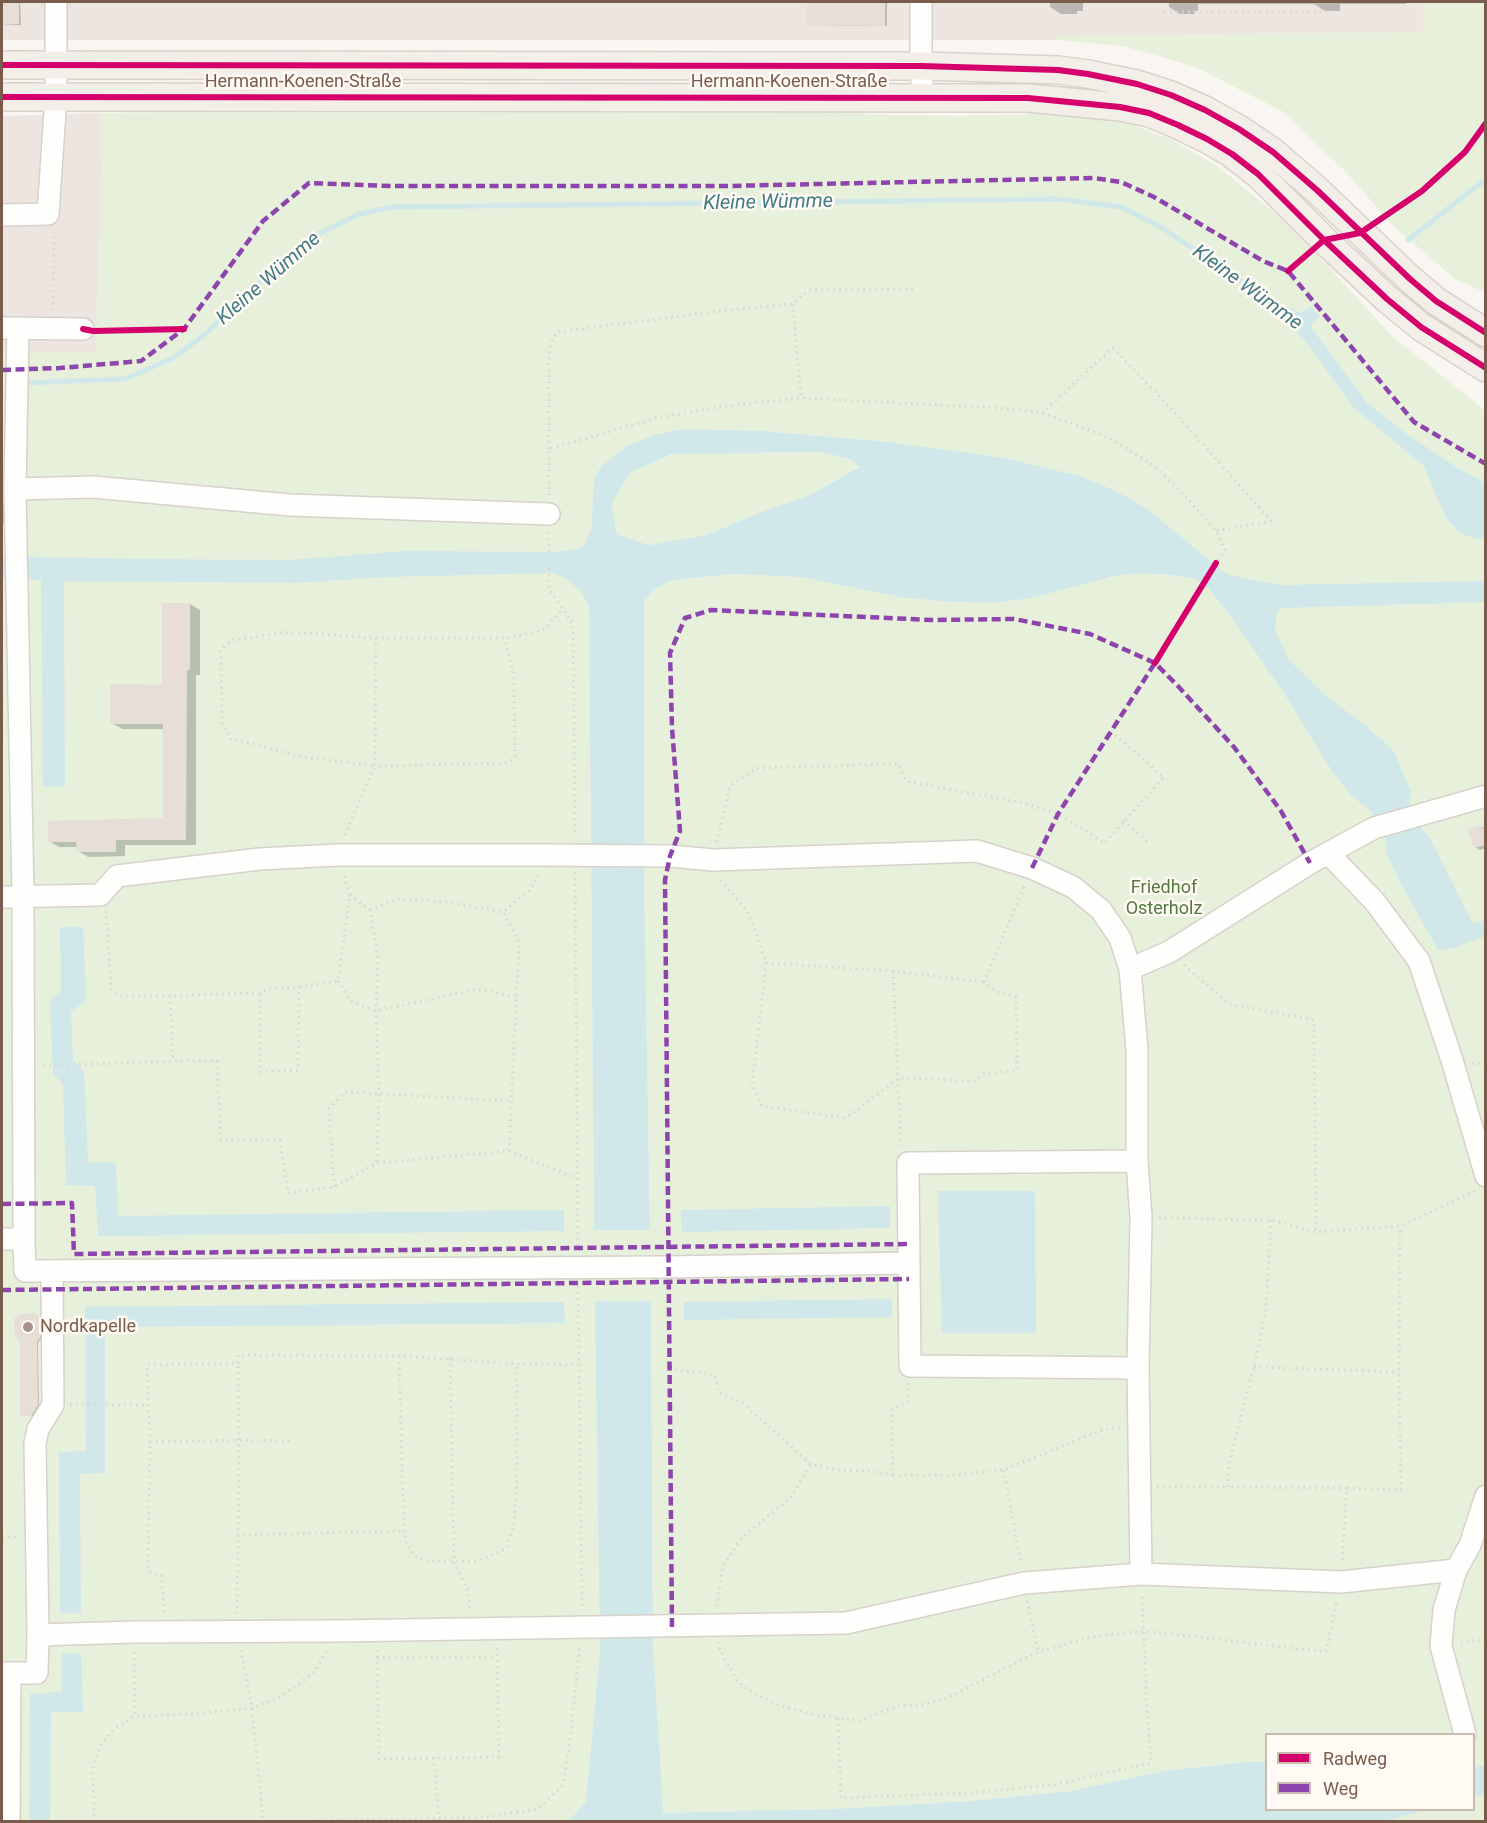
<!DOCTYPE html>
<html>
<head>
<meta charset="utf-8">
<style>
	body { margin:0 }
	#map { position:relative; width:1487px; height:1823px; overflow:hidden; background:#f9f5f0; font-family:Roboto,sans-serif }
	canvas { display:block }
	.frame { position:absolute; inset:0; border:3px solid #7a5c4d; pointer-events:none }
	.legend { position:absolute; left:1265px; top:1733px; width:210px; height:78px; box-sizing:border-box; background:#fffaf3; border:2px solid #cabbb1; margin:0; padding:8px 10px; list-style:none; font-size:18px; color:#7a5c4d }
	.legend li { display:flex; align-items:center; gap:12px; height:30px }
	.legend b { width:30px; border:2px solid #cabbb1 }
</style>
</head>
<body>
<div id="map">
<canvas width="1487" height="1823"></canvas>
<div class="frame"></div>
<ul class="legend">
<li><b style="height:8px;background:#d6006c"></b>Radweg</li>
<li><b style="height:8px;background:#8e44ad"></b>Weg</li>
</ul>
</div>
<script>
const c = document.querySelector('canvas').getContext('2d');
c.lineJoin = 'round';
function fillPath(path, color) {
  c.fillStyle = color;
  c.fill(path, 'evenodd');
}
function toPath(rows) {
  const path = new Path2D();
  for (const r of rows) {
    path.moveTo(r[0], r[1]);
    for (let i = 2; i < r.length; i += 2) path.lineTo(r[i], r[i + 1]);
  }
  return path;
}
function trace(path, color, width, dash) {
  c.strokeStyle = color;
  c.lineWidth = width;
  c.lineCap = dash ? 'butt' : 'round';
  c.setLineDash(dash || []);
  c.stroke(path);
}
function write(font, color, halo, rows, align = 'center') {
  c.font = font + ' Roboto,sans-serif';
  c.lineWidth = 5;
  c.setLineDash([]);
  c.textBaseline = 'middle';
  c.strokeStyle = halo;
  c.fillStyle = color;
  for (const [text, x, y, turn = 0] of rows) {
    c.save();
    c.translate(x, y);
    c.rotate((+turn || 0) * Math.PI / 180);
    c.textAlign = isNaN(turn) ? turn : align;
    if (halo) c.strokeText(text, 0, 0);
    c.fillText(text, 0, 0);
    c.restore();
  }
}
fillPath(toPath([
	[2,2,1423,2,1423,32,1057,36,1056,40,2,40],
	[101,113,102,172,96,352,2,352,2,116]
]), '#ede5e0');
fillPath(toPath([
	[1423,2,1485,2,1485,292,1455,279,1394,227,1346,172,1282,111,1193,66,1123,46,1056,40,1056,36,1423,32],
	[101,113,855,113,889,115,960,116,1054,113,1124,122,1170,139,1216,165,1293,228,1393,337,1485,410,1485,1821,1366,1821,1392,1819,1391,1810,1474,1810,1474,1734,1266,1734,1266,1762,1247,1762,1163,1771,1071,1791,970,1801,833,1809,662,1813,653,1646,651,1301,596,1301,600,1650,586,1802,567,1821,2,1822,2,352,96,352,102,172],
	[683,429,763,431,879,441,1083,477,1118,492,1146,508,1196,579,1171,575,1139,573,1114,576,993,603,954,602,906,598,800,577,733,574,673,580,654,589,644,602,644,874,650,1230,594,1230,589,606,580,591,565,578,579,549,586,542,591,530,594,479],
	[821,452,850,459,859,466,808,496,766,510,707,535,649,545,617,534,611,504,630,473,671,454]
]), '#e7f0db');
fillPath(toPath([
	[1261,295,1301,313,1311,307,1320,317,1312,323,1311,327,1367,403,1411,437,1456,467,1485,483,1485,539,1477,539,1460,533,1446,518,1424,466,1353,407,1306,342],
	[683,429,763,431,879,441,1005,458,1083,477,1118,492,1146,508,1226,574,1253,580,1281,585,1485,581,1485,602,1281,608,1276,615,1275,631,1289,660,1326,696,1367,727,1393,750,1411,792,1410,803,1418,825,1430,838,1473,924,1485,920,1485,936,1453,948,1438,950,1399,880,1387,855,1385,835,1371,811,1352,796,1332,771,1282,690,1229,614,1209,589,1196,579,1171,575,1139,573,1114,576,1031,598,993,603,954,602,905,598,800,577,733,574,673,580,654,589,644,602,644,874,650,1230,594,1230,589,606,580,591,565,578,552,573,385,577,296,583,64,581,65,787,43,787,41,580,2,579,2,556,136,559,289,560,407,551,554,552,579,549,586,542,591,530,594,479,602,465,627,446,658,434],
	[821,452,850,459,859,467,808,496,766,510,707,535,649,545,617,534,611,504,630,473,671,454],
	[60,927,83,927,86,1000,71,1012,73,1060,84,1071,88,1162,116,1163,118,1216,564,1210,564,1231,98,1236,95,1186,66,1185,63,1084,53,1074,50,1001,61,990],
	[938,1191,1035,1191,1036,1333,942,1333],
	[890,1206,890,1228,682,1232,681,1210],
	[892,1299,892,1317,684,1320,684,1302],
	[595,1301,651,1301,653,1646,663,1813,833,1809,971,1801,1071,1791,1163,1771,1247,1762,1266,1762,1266,1810,1424,1810,1393,1819,1366,1822,567,1822,586,1802,600,1650],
	[564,1302,565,1323,105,1327,105,1473,80,1474,81,1613,60,1613,59,1452,86,1451,85,1307],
	[62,1653,81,1653,83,1712,51,1712,50,1821,29,1821,30,1694,61,1692],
	[1485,1765,1485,1794,1474,1796,1474,1768]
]), '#d0e8ea');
fillPath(toPath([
	[2,2,20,2,21,25,2,25],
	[808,2,887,2,887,26,810,25,808,24],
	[1006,2,1406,2,1406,4,1340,4,1340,11,1325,11,1314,4,1198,4,1198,11,1195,11,1195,14,1180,14,1169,7,1169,3,1083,3,1083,11,1077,11,1077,14,1061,14,1050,7,1050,3,1009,3],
	[2,504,7,507,7,523,2,523],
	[190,604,200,610,200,675,196,675,196,845,125,845,125,856,88,857,78,851,78,847,59,847,49,841,165,819,165,729,122,729,112,723,163,686],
	[1480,826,1486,829,1486,848,1480,850,1475,847],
	[39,1317,41,1319,42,1339,38,1342,39,1407,34,1416,24,1416,22,1415]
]), '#0003');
trace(toPath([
	[1408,240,1486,179],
	[21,383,125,379,173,358,203,336,276,267,314,236,359,214,393,207,1059,199,1121,207,1162,228,1267,298]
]), '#d0e8ea', 5);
fillPath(toPath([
	[2,2,19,2,19,24,2,25],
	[807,2,885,2,885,26,807,25],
	[162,603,190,603,190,670,187,670,186,840,116,840,116,852,77,852,76,842,48,842,48,821,163,818,163,724,110,724,110,684,162,685],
	[1481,825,1482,829,1485,828,1485,845,1474,848,1468,829],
	[36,1313,40,1317,40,1338,37,1341,38,1405,31,1416,20,1416,20,1341,15,1336,14,1319,20,1314]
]), '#e6ded7');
const minor = toPath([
	[921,2,921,66,923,98],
	[2,215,48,214,56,97,56,2],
	[2,328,83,329],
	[18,328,15,489,23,896,24,1239],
	[15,489,93,487,290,505,549,514],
	[1328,853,1375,902,1419,961,1452,1060,1486,1176],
	[2,897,100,895,117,876,260,859,337,855,542,855,670,856,713,860,977,851,1032,868,1073,887,1101,910,1120,938,1130,969,1137,1050,1137,1161],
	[1130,969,1169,952,1310,863,1374,828,1486,796],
	[2,1239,24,1239,25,1271,667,1267,909,1263],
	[1138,1368,910,1366,908,1163,1137,1161,1141,1218,1138,1368,1141,1574],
	[38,1635,35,1443,38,1429,53,1405,52,1271],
	[2,1673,37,1673,38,1635,134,1632,337,1631,846,1623,1024,1583,1141,1574,1341,1582,1456,1570],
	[1465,1734,1441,1646,1444,1610,1456,1570,1470,1545,1486,1496],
	[9,1822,10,1673]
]);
const major = toPath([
	[2,65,921,66,1058,70,1088,74,1137,84,1171,95,1205,110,1239,129,1273,152,1318,191,1410,279,1436,301,1486,333],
	[2,97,1028,98,1120,107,1149,113,1178,125,1207,139,1232,154,1258,174,1324,240,1387,299,1421,327,1486,368]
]);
trace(minor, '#d7d1cb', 24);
trace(major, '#dad1cc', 30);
trace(toPath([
	[1164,12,1326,12,1326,6],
	[793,304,801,398],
	[53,310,54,232],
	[1042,413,1113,348,1179,417,1271,521,1216,531],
	[549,449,549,353,553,338,557,332,736,309,793,304,809,290,916,289],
	[549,495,549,449,657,418,725,406,801,398,1001,408,1042,413,1074,424,1110,439,1150,463,1177,487,1216,531,1225,550,1216,563],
	[549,532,549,589,573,624,575,836],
	[376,638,375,766,507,763,515,757,514,678,505,638],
	[1123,821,1148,842],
	[345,835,375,766,302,757,250,743,231,740,222,723,221,649,232,640,290,632,376,638,505,638,542,631,562,610],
	[717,842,730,786,757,768,898,764,906,781,1023,803,1058,814,1105,843,1164,777,1111,732],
	[575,872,578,1250],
	[721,880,750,915,766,963,752,1084,762,1106,846,1118,899,1078,975,1081,985,1073,1017,1071,1016,997,996,992,984,982,1025,884],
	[350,895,370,910,378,958,376,1011,379,1092,377,1163],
	[370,910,396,899,448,902,503,912],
	[106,911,111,989,123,997,260,993,268,989,299,987,338,981,350,895,343,872],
	[766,963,893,971,984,982],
	[1184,965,1229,1004,1314,1020,1316,1232],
	[893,971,901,1146],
	[338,981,351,1001,376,1011,478,989,517,997],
	[260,994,260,1072,298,1070,299,987],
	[170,996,173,1060],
	[1472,1063,1486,1065],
	[43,1066,173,1061,217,1061,221,1140,280,1140,288,1193,334,1187,377,1163,509,1151,576,1178],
	[509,1151,519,942,503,912,530,890,539,875],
	[334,1187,329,1108,345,1092,511,1101],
	[1159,1218,1271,1220,1316,1232,1400,1226,1476,1191],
	[1271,1220,1266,1309,1254,1367,1230,1460,1227,1487,1347,1488,1342,1563],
	[578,1286,582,1610],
	[399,1356,404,1531,407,1546,418,1559,432,1561,477,1561,506,1549,514,1526,517,1479,517,1364],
	[450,1358,454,1562,469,1593,470,1612],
	[1254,1367,1399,1372],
	[669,1369,715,1375,718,1392,741,1402,811,1464,837,1470,868,1471,893,1475],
	[909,1383,907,1403,892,1409,893,1475,957,1475,1004,1470,1102,1430,1121,1427],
	[70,1405,148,1405],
	[150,1442,238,1440,293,1441],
	[1004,1470,1021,1565],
	[1157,1487,1227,1487],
	[1347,1488,1401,1490,1399,1372,1400,1226],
	[237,1535,404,1531],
	[2,1537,19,1537],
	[1027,1601,1038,1652],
	[717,1606,723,1565,742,1538,792,1496,811,1464],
	[164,1612,162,1576,148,1571,150,1442,147,1365,238,1363,238,1355,399,1356,517,1364,578,1365],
	[237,1614,239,1471,238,1363],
	[718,1642,720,1650,738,1682,755,1694,779,1705,815,1715,860,1721,899,1705,919,1706,949,1697,1038,1652,1090,1637,1144,1631,1326,1652,1337,1600],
	[1461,1643,1486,1639],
	[241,1650,252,1708,263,1820],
	[377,1650,379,1759,499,1757,497,1647],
	[134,1652,135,1716],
	[377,1658,497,1657],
	[838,1718,841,1798,970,1793,1053,1785,1151,1763,1147,1709,1142,1594],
	[434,1758,439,1818],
	[94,1822,93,1767,101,1745,114,1729,135,1716,194,1714,252,1708,280,1697,315,1672,326,1651],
	[217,1822,479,1818,538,1809,562,1786,569,1750,580,1646]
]), '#dcd5d0', 3, [1.5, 4.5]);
trace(minor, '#fefefd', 21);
trace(major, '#f3eee8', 27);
trace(toPath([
	[2,370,60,368,141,361,184,329,263,221,309,183,391,186,727,186,1093,178,1121,182,1154,197,1263,261,1288,271,1414,422,1486,464],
	[1032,868,1058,814,1155,663],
	[2,1204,72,1203,74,1254,909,1244],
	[2,1290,909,1279],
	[672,1627,665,880,670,856,680,831,672,728,670,653,685,618,711,610,932,620,1014,619,1090,634,1155,663,1176,684,1234,747,1281,811,1310,863]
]), '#8e44ad', 4.5, [9, 4.5]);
trace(toPath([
	[2,65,921,66,1058,70,1088,74,1137,84,1171,95,1205,110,1239,129,1273,152,1318,191,1410,279,1436,301,1486,333],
	[2,97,1028,98,1120,107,1149,113,1178,125,1207,139,1232,154,1258,174,1324,240,1387,299,1421,327,1486,368],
	[1288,271,1324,240,1360,233,1422,191,1465,152,1486,123],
	[83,329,93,331,184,329],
	[1155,663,1216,563]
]), '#d6006c', 6);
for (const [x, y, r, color] of [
	[28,1327,6,"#a69286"]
]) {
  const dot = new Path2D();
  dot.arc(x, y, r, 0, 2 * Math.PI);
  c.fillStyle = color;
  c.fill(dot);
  trace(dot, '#fffaf3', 2);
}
write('18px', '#7a5c4d', '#fffaf3', [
	["Hermann-Koenen-Straße",303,82],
	["Hermann-Koenen-Straße",789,82]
]);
write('18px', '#537a41', '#fffaf3', [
	["Friedhof",1164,888],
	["Osterholz",1164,909]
]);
write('18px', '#7a5c4d', '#fffaf3', [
	["Nordkapelle",40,1327]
], 'left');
write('italic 20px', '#437c86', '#fffaf3', [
	["Kleine Wümme",768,203,-1],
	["Kleine Wümme",269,279,-41],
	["Kleine Wümme",1247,288,36]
]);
</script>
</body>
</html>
